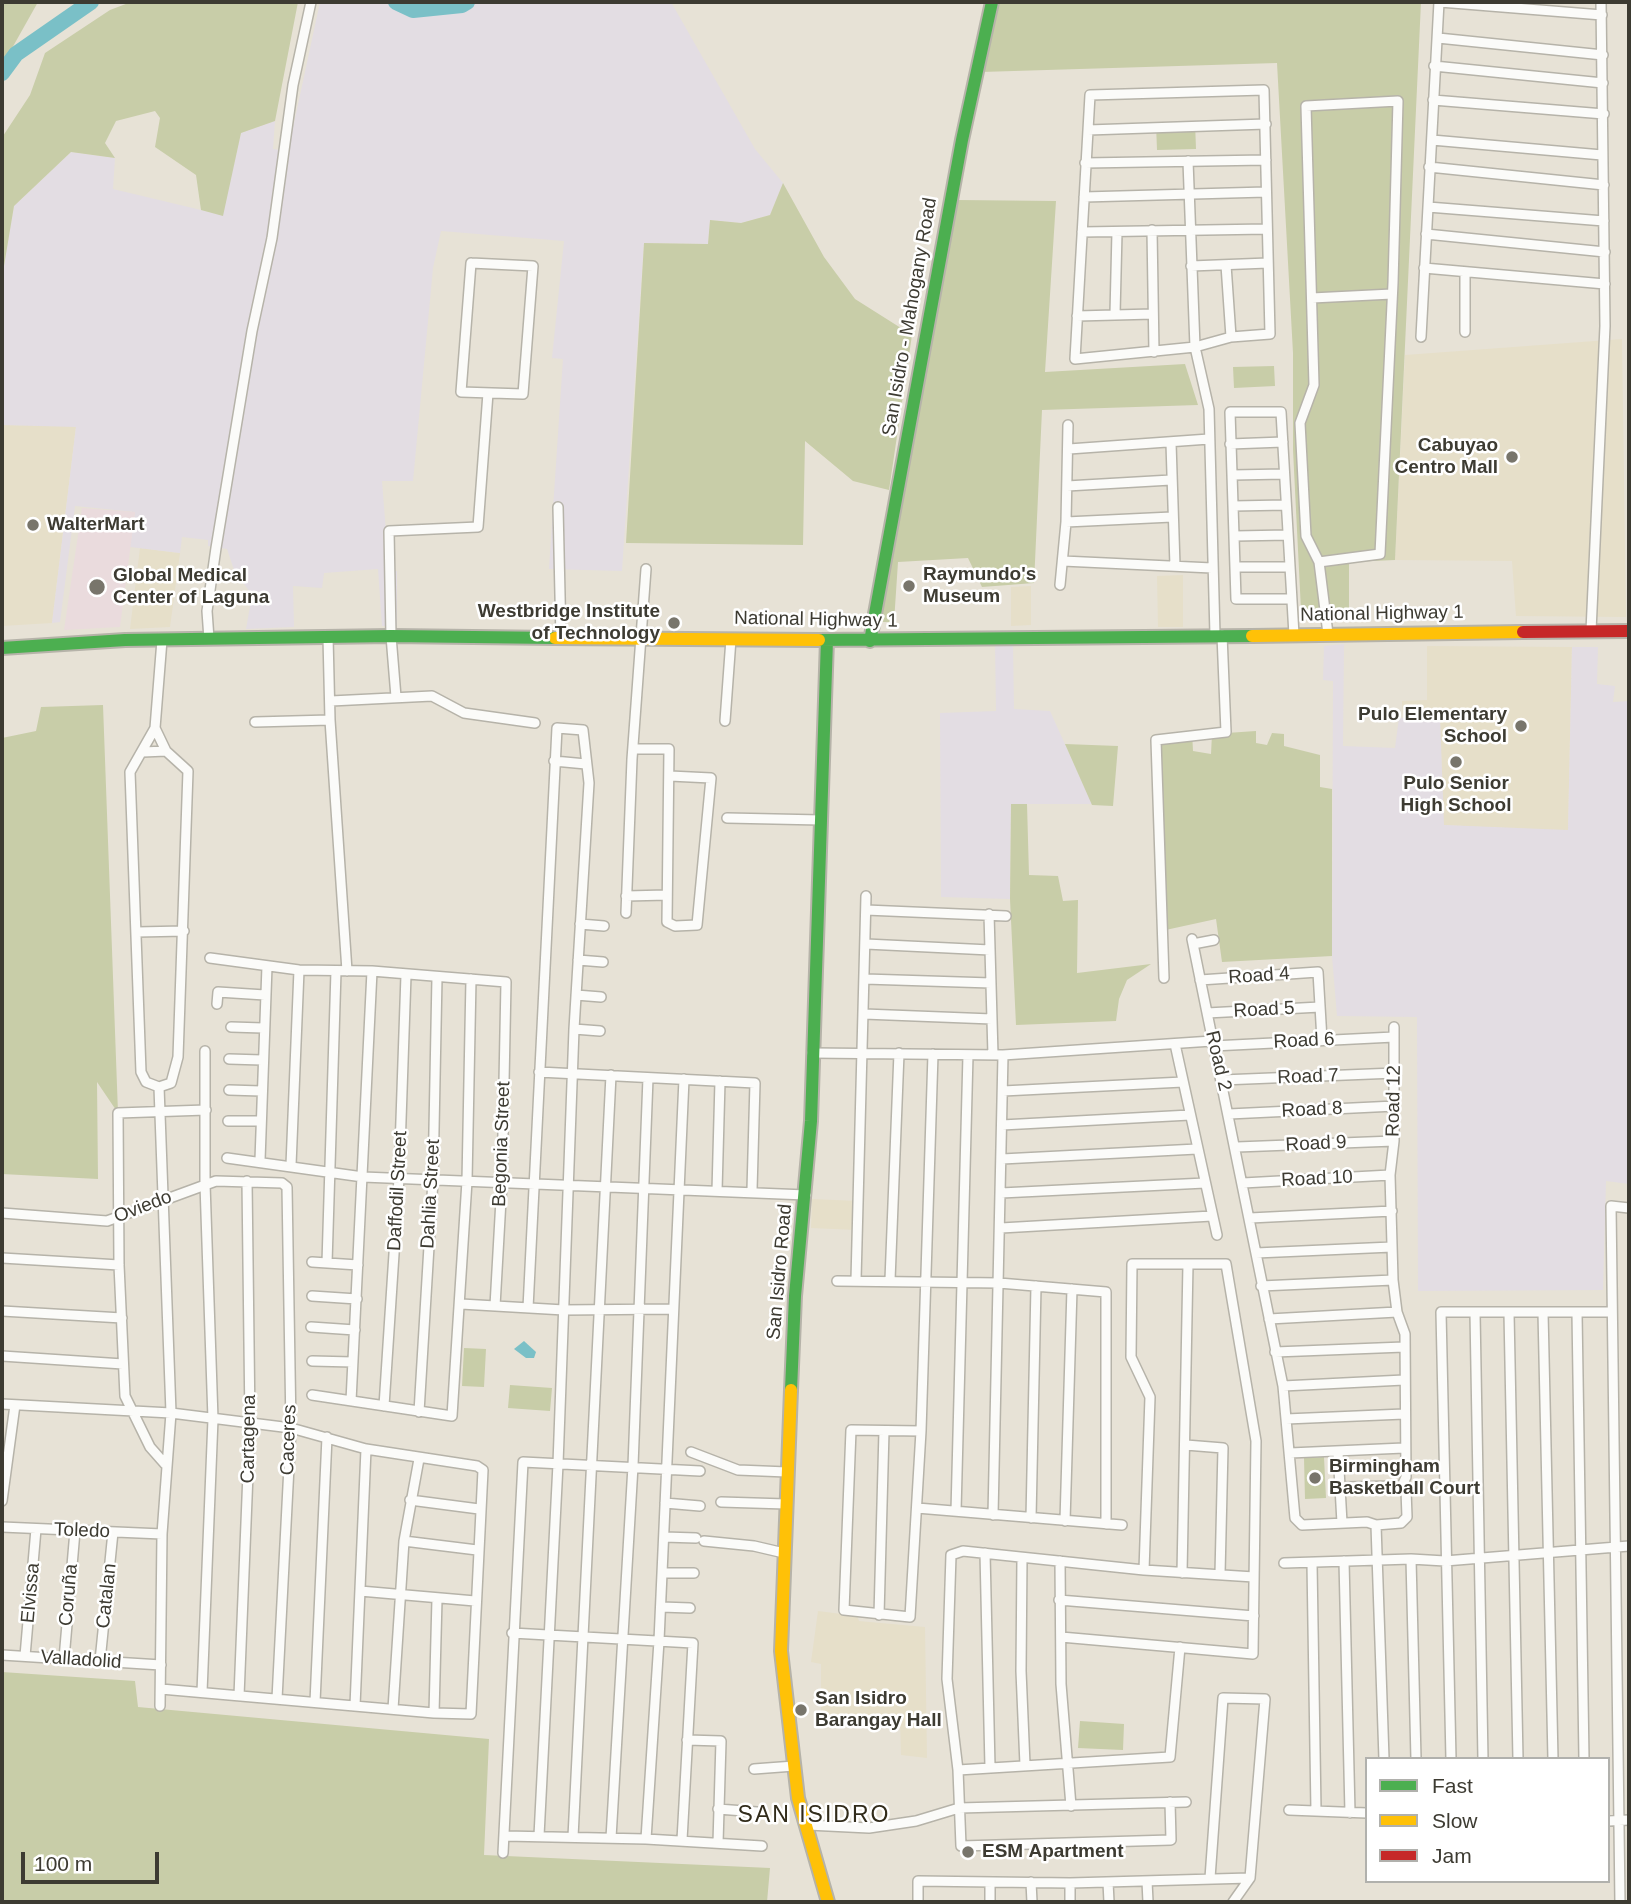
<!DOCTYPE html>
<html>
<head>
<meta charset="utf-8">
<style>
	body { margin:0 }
	#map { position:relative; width:1631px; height:1904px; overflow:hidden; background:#e7e2d6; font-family:Arial,sans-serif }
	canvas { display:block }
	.frame { position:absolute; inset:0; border:4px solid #3d3b32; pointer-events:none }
	.legend { position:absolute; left:1365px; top:1757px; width:245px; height:126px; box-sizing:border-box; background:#fff; border:2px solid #b1b1ad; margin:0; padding:9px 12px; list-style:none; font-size:21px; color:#3d3b32 }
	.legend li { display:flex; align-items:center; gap:14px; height:35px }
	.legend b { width:35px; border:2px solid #b1b1ad }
	.scale { position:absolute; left:21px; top:1852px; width:138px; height:32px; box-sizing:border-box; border:4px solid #3d3b32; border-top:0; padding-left:9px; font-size:21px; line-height:24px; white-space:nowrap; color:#3d3b32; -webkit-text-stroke:5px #fff; paint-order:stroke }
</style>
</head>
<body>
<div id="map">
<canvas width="1631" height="1904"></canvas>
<div class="frame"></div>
<ul class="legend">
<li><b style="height:9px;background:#4caf50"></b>Fast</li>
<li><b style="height:9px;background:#ffc107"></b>Slow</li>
<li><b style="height:9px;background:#c62828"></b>Jam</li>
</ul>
<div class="scale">100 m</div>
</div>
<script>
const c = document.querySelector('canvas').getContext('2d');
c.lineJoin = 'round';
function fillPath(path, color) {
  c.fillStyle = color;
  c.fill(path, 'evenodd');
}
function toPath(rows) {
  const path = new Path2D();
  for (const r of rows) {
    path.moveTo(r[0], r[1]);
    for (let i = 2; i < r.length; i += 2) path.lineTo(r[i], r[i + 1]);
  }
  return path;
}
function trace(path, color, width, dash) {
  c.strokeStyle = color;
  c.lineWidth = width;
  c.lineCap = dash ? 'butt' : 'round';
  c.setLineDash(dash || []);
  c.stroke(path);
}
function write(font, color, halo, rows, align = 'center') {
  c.font = font + ' Arial,sans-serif';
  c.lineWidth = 5;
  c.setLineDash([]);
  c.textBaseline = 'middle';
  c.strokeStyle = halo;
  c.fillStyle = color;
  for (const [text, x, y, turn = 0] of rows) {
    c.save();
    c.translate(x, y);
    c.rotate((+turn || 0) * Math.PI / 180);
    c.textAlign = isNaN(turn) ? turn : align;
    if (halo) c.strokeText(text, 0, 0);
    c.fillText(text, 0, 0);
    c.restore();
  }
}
fillPath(toPath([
	[1622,339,1626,617,1516,616,1512,561,1395,560,1405,355],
	[2,425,76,426,52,623,2,626],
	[140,548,180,553,170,627,130,629],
	[1183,575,1183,627,1158,627,1157,576],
	[1031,586,1031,625,1011,626,1011,587],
	[1427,646,1572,647,1568,831,1443,825,1440,717,1403,718,1402,701,1427,700],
	[812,1199,858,1201,856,1230,811,1228],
	[818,1611,857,1616,859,1621,925,1627,927,1758,901,1755,900,1719,821,1718,821,1664,811,1662]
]), '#e6dfc9');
fillPath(toPath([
	[320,2,671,2,755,149,783,183,770,215,741,223,710,220,708,244,644,243,622,571,549,569,563,359,552,358,564,241,441,231,433,268,413,481,382,481,389,571,397,571,397,626,382,626,378,569,324,573,322,588,293,586,294,627,246,629,252,595,234,570,227,549,208,546,208,540,182,537,180,553,130,547,135,512,75,506,60,622,52,623,76,427,2,425,2,278,14,206,71,152,115,158,113,189,222,215,241,133,275,121,273,149,288,151],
	[995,643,1013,644,1014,709,1050,711,1092,804,1011,804,1010,899,941,897,940,713,996,711],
	[1344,644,1343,746,1395,748,1399,718,1440,717,1444,825,1568,830,1572,647,1598,647,1597,684,1615,686,1613,702,1629,701,1629,1184,1606,1181,1603,1290,1418,1291,1417,1017,1337,1016,1332,956,1333,681,1323,680,1324,646]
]), '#e3dde3');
fillPath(toPath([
	[82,508,135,512,120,627,64,630]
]), '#eadbdd');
fillPath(toPath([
	[2,2,38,2,2,66],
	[131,2,298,2,275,121,241,133,223,216,201,210,196,175,155,147,160,118,155,111,116,121,105,143,115,158,71,152,14,206,2,278,3,136,30,95,45,53,110,10],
	[997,2,1421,2,1395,560,1349,562,1349,612,1301,610,1293,450,1293,353,1277,63,981,72],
	[1195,122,1196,149,1157,150,1156,124],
	[783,183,824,257,855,299,912,335,889,490,853,481,805,441,803,545,626,543,644,243,708,244,710,220,741,223,770,215],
	[957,200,1056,201,1045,372,1185,364,1198,405,1042,410,1034,583,982,587,968,558,898,562,894,622,877,622],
	[1274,366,1275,386,1234,388,1233,367],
	[103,705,118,1113,97,1082,98,1179,2,1174,2,738,36,731,41,707],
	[1192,731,1193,751,1211,754,1212,734,1256,731,1256,743,1267,745,1272,733,1284,734,1284,746,1320,755,1320,787,1332,789,1332,956,1222,962,1216,919,1161,931,1152,735],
	[1065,744,1118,746,1113,806,1092,805],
	[1011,804,1027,804,1029,875,1058,876,1063,901,1078,900,1077,973,1151,964,1127,980,1119,999,1116,1021,1016,1025,1010,899],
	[464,1348,486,1349,484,1387,462,1386],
	[510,1385,552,1388,550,1411,508,1408],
	[1324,1457,1326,1498,1305,1499,1304,1458],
	[2,1672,135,1681,138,1707,489,1739,484,1855,770,1868,767,1902,2,1902],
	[1080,1721,1124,1724,1123,1750,1078,1748]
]), '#c8cda8');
fillPath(toPath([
	[524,1341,536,1352,534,1358,526,1358,514,1349]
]), '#7ac0c7');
trace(toPath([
	[396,2,413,10,462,5,467,2],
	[2,73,16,54,91,2]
]), '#7ac0c7', 16);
const street = toPath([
	[1440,2,1602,15],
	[1438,38,1603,55],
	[1434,66,1603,83],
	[1264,90,1270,334,1231,337,1195,347,1075,359,1090,95,1264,90],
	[1433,100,1604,114],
	[1398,101,1393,283,1380,554,1319,562,1306,536,1300,423,1314,385,1306,106,1398,101],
	[1088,130,1266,124],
	[1432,140,1602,155],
	[1188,161,1195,347,1209,409,1215,635],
	[1085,163,1266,160],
	[1429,167,1604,185],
	[1084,197,1266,192],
	[1428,207,1604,221],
	[1152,230,1154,352],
	[1082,232,1267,229],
	[1426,234,1605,252],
	[471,263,533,266,523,394,461,392,471,263],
	[1226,265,1231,337],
	[1191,266,1268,263],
	[1424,268,1605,284],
	[1465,272,1465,332],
	[1312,298,1392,294],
	[1115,314,1117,232],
	[1077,316,1153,314],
	[1421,337,1439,2],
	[1171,443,1175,566],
	[1230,444,1283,442],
	[1069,449,1209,439],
	[1233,475,1284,474],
	[1067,486,1171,480],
	[1233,506,1286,505],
	[558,507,561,639],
	[1066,522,1172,517],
	[1235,536,1288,535],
	[1063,561,1212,568],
	[1319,562,1328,634],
	[1236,567,1290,567],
	[1060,585,1066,522,1068,425],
	[1291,599,1236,599,1230,412,1281,412,1294,635],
	[1591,631,1605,326,1601,2],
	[328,637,330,720,347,971],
	[209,639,207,611,216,548,252,331,272,238,293,85,311,2],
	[396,697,391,636,389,531,478,527,488,393],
	[331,701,432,696,464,713,535,723],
	[725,721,731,639],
	[255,722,330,720],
	[155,728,166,751,188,771,178,1057,171,1083,159,1087,146,1082,141,1072,130,772,155,728,162,640],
	[634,749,669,749,667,922,675,926,697,925,711,778,670,776],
	[143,752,166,751],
	[554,761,586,764],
	[727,818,821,820],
	[626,896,667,895],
	[866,910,1006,916],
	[626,913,632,759,646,569],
	[989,914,993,1055],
	[580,924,604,926],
	[137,932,184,931],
	[1192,939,1283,1386,1295,1518,1302,1525,1367,1522,1376,1525,1401,1523,1407,1517,1406,1490,1402,1486,1406,1477,1405,1334,1397,1312,1393,1280,1390,1175,1394,1141,1394,1027],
	[866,944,990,950],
	[1193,944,1214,940],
	[210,958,299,970,372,971,506,982,502,1182,495,1306],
	[578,960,603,962],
	[1164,978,1156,740,1226,732,1222,635],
	[865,979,991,983],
	[1200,980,1318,972,1322,1040],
	[576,995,601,997],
	[217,1004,218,992,265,995],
	[1207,1013,1320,1007],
	[864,1014,992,1019],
	[231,1027,263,1028],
	[574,1029,600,1031],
	[1175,1044,1217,1235],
	[1213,1046,1394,1037],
	[812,1053,1003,1055,1212,1041],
	[229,1059,262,1060],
	[539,1072,755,1083,752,1190],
	[1222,1080,1395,1073],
	[159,1087,171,1413,162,1534,160,1706],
	[229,1090,261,1091],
	[1003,1091,1183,1082],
	[1229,1114,1395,1106],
	[228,1121,260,1121],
	[1002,1125,1190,1115],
	[1237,1147,1394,1141],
	[227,1158,363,1177,806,1195],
	[1002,1159,1197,1149],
	[260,1160,267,966],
	[291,1165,299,970],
	[1243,1183,1390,1175],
	[717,1191,720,1081],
	[1001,1193,1205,1183],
	[2,1213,107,1221,216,1181,282,1183,287,1187,291,1428,277,1699],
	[1250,1218,1392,1211],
	[1001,1228,1212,1216],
	[1256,1253,1392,1247],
	[2,1258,119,1265],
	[312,1262,358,1265],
	[327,1263,336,971],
	[856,1280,866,896],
	[890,1280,899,1053],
	[837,1281,999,1283,1106,1292,1106,1524],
	[1261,1286,1393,1280],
	[312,1296,357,1299],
	[461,1304,564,1310,672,1309],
	[528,1308,557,728,583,730,589,783,574,1029,558,1464,539,1836],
	[2,1311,122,1318],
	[1543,1312,1553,1759],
	[1475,1313,1483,1759],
	[1509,1313,1518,1759],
	[1577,1313,1584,1759],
	[1269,1319,1397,1312],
	[311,1327,355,1330],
	[1275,1352,1404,1347],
	[2,1356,123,1364],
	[312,1361,353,1362],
	[1283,1386,1404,1380],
	[312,1395,452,1416,467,1181,471,979],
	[351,1401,372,971],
	[2,1404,171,1413,291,1428,366,1449,477,1466,483,1470,471,1714,434,1713,161,1689],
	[384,1406,399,1178,406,975],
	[419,1412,433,1180,437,977],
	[1286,1419,1404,1414],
	[921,1431,851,1430,844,1610,910,1617,921,1431,933,1054],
	[1186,1445,1223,1448,1220,1574],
	[1338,1451,1342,1523],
	[691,1452,738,1470,787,1472],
	[1290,1453,1404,1448],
	[165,1464,150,1447,125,1396,119,1265,118,1113,206,1110],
	[1341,1487,1402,1486],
	[410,1500,479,1509],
	[2,1501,15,1405],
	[721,1502,786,1504],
	[665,1503,700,1506],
	[917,1508,1122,1525],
	[956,1511,968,1055],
	[993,1515,1003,1055],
	[1031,1518,1036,1286],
	[1065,1521,1072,1289],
	[1376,1525,1384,1759],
	[2,1527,162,1534],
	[664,1537,696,1538],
	[404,1541,477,1550],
	[704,1541,754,1546,784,1553],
	[985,1553,990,1767],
	[1022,1558,1021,1671,1025,1765],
	[1411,1559,1416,1759],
	[1060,1561,1061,1684,1071,1806],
	[1344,1561,1350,1813],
	[1284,1563,1411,1559,1445,1561,1629,1546],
	[1312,1563,1316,1811],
	[662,1573,694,1573],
	[1182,1573,1188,1264],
	[360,1591,475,1601],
	[1059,1600,1254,1616],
	[661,1607,690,1608],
	[879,1615,884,1431],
	[512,1633,693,1643,682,1840],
	[1061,1637,1253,1654,1256,1441,1226,1264,1132,1264,1131,1357,1150,1397,1144,1570],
	[2,1655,161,1665],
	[25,1656,36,1529],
	[64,1659,75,1531],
	[100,1661,113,1532],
	[202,1692,213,1419,205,1184,205,1051],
	[239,1696,250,1424,247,1181],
	[315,1702,327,1437],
	[355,1706,366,1449],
	[393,1709,404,1541,419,1459],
	[434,1713,437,1599],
	[687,1740,721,1741,718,1843],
	[1451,1759,1441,1312,1611,1312],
	[754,1769,794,1766],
	[958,1770,1170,1757,1180,1647],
	[1170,1802,1171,1840,961,1846,958,1770,947,1679,951,1555,963,1551,1144,1570,1254,1577],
	[718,1809,757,1812],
	[1289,1810,1367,1813],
	[1608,1821,1629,1820],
	[808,1825,869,1828,916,1821,959,1808,1186,1802],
	[505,1836,646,1839,762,1846],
	[573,1837,611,1075],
	[611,1838,633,1466,648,1078],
	[646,1839,659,1641,684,1079],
	[503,1853,523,1462,700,1471],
	[1210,1878,1223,1698,1265,1699,1250,1878,1233,1902],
	[1147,1881,1148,1902],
	[1031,1882,1032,1902],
	[1108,1882,1109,1902],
	[1070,1883,1070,1902],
	[918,1902,918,1881,1070,1883,1250,1878],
	[990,1902,990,1882],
	[1620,1902,1611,1206,1629,1208]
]);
const fast = toPath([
	[819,640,1252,636],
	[870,641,962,140,992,2],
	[2,648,125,640,391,636,555,638],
	[791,1390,795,1296,811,1121,827,640]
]);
const slow = toPath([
	[1252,636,1523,632],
	[555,638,819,640],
	[791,1390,781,1651,798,1798,828,1902]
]);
const jam = toPath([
	[1523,632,1629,631]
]);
trace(street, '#b6b3a9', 12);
trace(fast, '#b6b3a9', 16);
trace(slow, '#b6b3a9', 16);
trace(jam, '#b6b3a9', 16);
trace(street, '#fbfbf9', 9);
trace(fast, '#4caf50', 12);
trace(slow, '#ffc107', 12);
trace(jam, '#c62828', 12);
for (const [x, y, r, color] of [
	[1512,457,7,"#78756b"],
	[33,525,7,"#78756b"],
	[909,586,7,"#78756b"],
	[97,587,9,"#78756b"],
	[674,623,7,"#78756b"],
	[1521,726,7,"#78756b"],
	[1456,762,7,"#78756b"],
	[1315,1478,7,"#78756b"],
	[801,1710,7,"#78756b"],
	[968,1852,7,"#78756b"]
]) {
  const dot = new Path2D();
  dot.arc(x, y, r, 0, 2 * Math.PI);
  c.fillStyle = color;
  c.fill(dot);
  trace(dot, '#fff', 2.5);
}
write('19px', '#3d3b32', '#fff', [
	["San Isidro - Mahogany Road",910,317,-80],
	["National Highway 1",1382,614,-1],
	["National Highway 1",816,620,1],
	["Road 4",1259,976,-4],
	["Road 5",1264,1010,-3],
	["Road 6",1304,1041,-3],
	["Road 2",1218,1061,77],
	["Road 7",1308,1077,-2],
	["Road 12",1394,1101,-89],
	["Road 8",1312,1110,-3],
	["Begonia Street",502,1144,-88],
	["Road 9",1316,1144,-3],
	["Road 10",1317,1179,-3],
	["Daffodil Street",398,1191,-87],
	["Dahlia Street",431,1194,-87],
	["Oviedo",143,1207,-21],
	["San Isidro Road",780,1272,-85],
	["Cartagena",249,1439,-89],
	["Caceres",289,1440,-88],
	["Toledo",82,1531,2],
	["Elvissa",31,1593,-85],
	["Coruña",69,1595,-85],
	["Catalan",107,1596,-84],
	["Valladolid",81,1660,4]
]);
write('bold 19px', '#3d3b32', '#fff', [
	["Cabuyao",1498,446,"right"],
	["Centro Mall",1498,468,"right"],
	["WalterMart",47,525],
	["Raymundo's",923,575],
	["Museum",923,597],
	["Global Medical",113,576],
	["Center of Laguna",113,598],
	["Westbridge Institute",660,612,"right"],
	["of Technology",660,634,"right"],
	["Pulo Elementary",1507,715,"right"],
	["School",1507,737,"right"],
	["Pulo Senior",1456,784,"center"],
	["High School",1456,806,"center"],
	["Birmingham",1329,1467],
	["Basketball Court",1329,1489],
	["San Isidro",815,1699],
	["Barangay Hall",815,1721],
	["ESM Apartment",982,1852]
], 'left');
c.letterSpacing = '2px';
write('23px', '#312b1a', '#fff', [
	["SAN ISIDRO",814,1816]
]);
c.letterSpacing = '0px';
</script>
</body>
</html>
